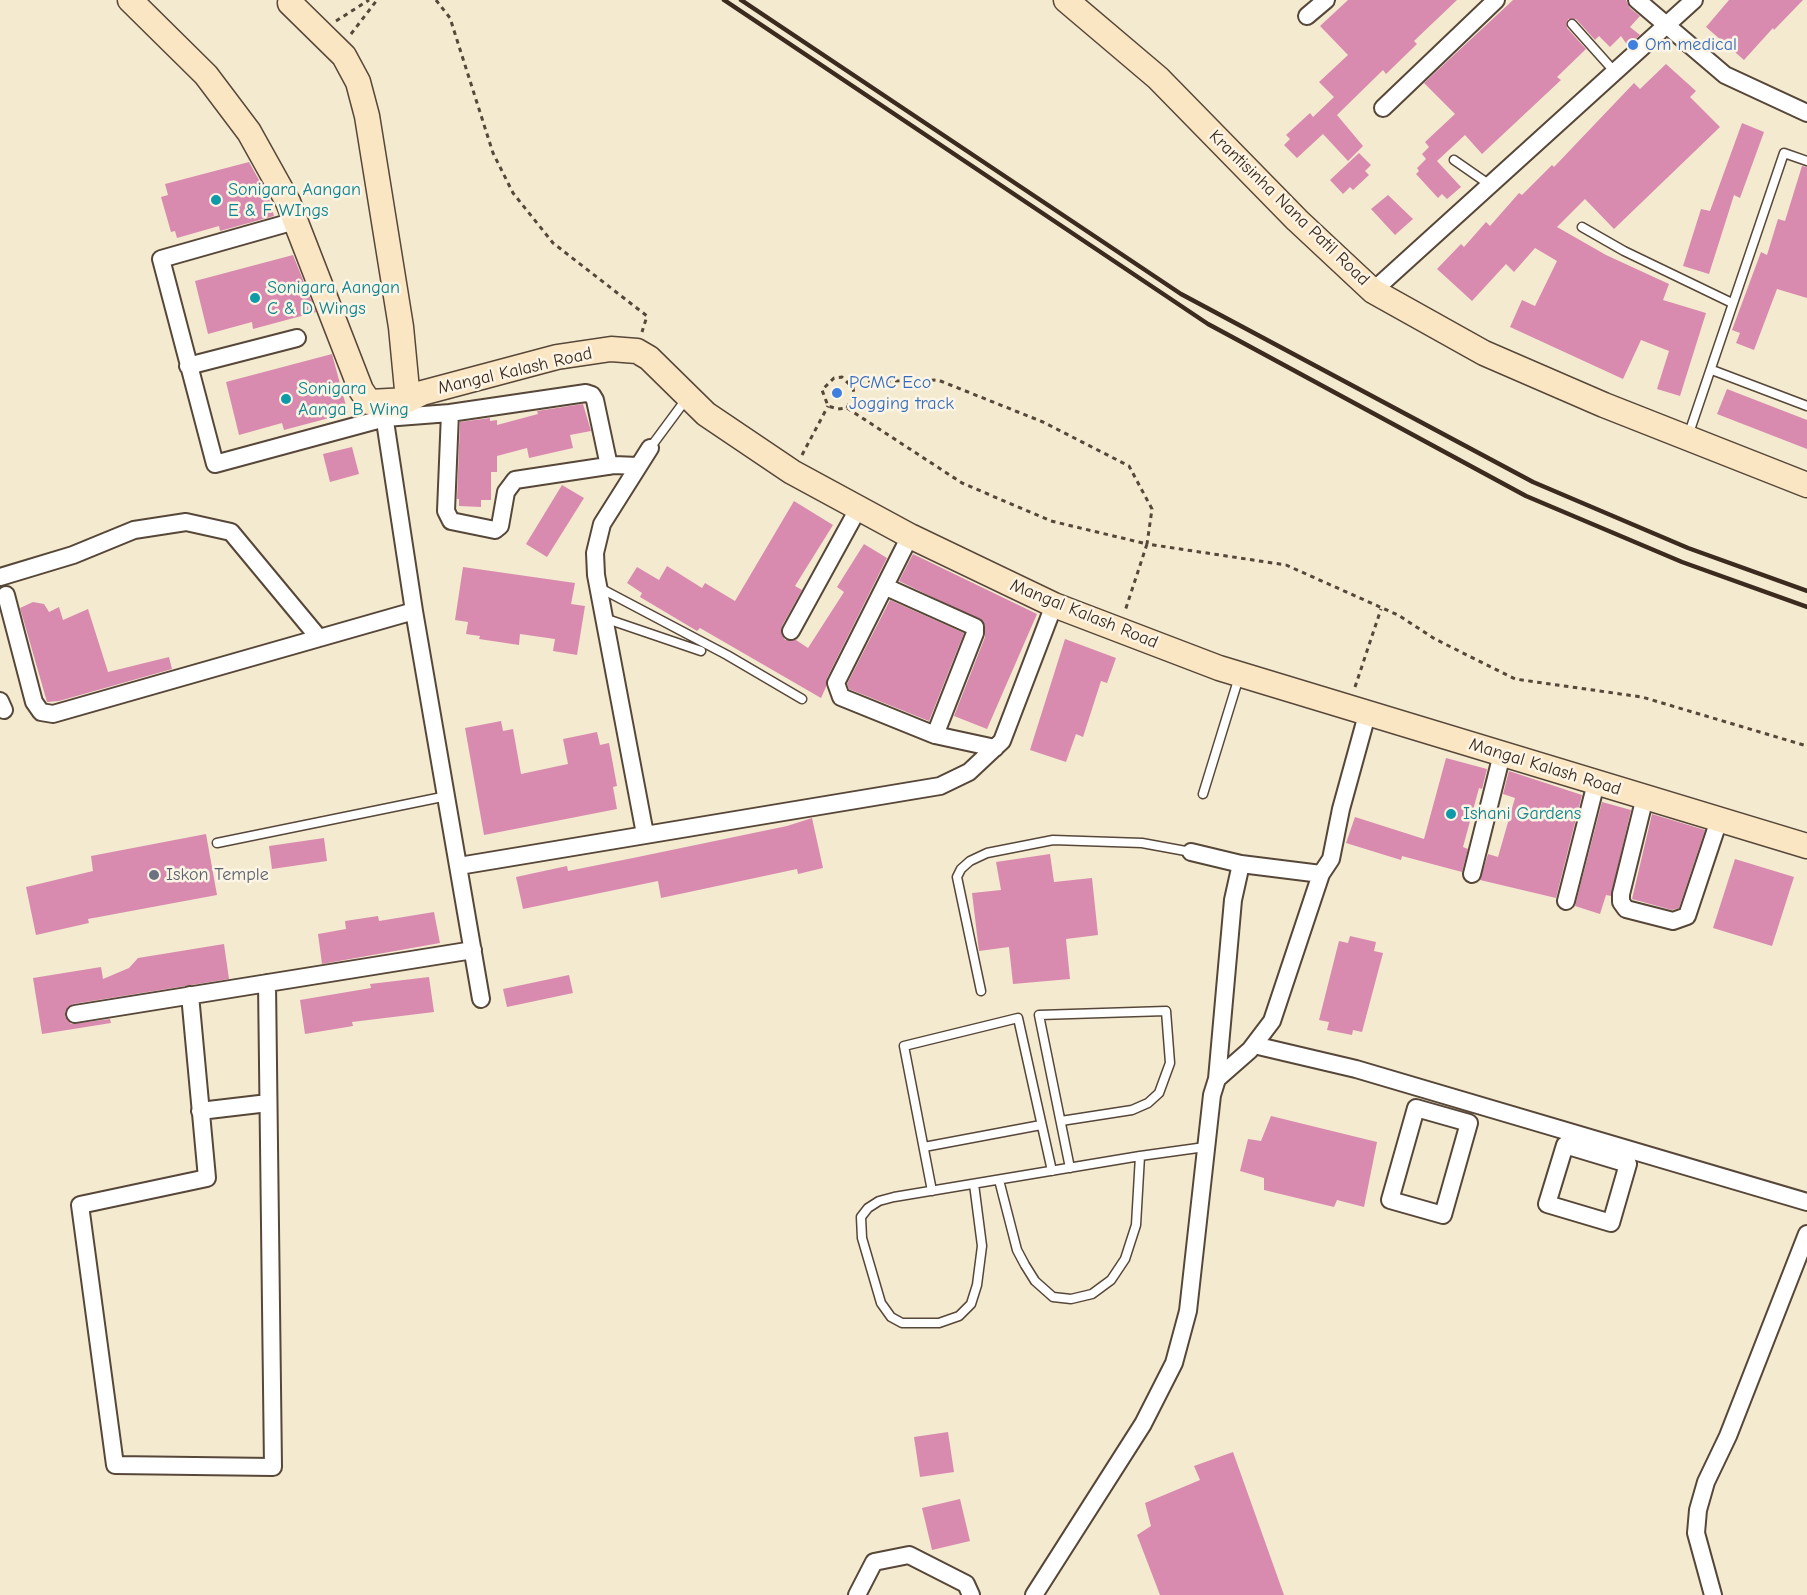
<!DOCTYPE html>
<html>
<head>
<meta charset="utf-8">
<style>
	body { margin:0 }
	canvas { display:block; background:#f3ead0 }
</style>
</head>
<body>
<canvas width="1807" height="1595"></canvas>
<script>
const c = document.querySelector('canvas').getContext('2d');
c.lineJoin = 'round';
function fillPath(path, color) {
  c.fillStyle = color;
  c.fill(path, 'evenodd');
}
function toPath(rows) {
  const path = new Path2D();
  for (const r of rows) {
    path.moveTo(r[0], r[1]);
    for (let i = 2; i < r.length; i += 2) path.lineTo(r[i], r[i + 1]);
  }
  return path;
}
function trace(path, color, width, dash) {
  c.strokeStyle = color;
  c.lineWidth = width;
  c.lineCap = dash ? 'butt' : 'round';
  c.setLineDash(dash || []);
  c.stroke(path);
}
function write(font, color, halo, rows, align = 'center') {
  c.font = font + ' "Comic Neue",sans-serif';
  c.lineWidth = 5;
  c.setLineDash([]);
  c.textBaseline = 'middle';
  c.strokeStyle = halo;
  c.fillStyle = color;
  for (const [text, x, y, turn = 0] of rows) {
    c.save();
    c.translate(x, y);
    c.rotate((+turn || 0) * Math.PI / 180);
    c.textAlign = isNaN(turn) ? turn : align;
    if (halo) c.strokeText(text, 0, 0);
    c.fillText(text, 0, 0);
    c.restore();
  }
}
fillPath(toPath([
	[1348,0,1457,0,1414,41,1417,44,1386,74,1383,70,1337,115,1363,146,1348,161,1323,134,1297,158,1284,145,1290,139,1286,135,1310,113,1313,117,1334,97,1319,82,1348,55,1320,26],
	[1513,0,1626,0,1630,8,1640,16,1630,27,1640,35,1628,46,1621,36,1610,47,1599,36,1595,40,1576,19,1568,19,1567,28,1586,49,1557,77,1561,80,1482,154,1465,135,1437,161,1461,187,1447,199,1442,194,1438,198,1416,174,1419,171,1417,168,1426,159,1422,154,1429,147,1425,142,1455,114,1424,83],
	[1729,0,1803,0,1774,30,1773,28,1744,60,1706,27],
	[1666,64,1696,91,1690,97,1720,127,1614,229,1585,199,1557,227,1606,255,1669,284,1663,300,1706,313,1680,396,1657,389,1669,351,1641,340,1623,379,1510,327,1522,300,1535,306,1557,261,1535,248,1514,272,1506,264,1472,301,1437,269,1461,244,1464,247,1486,222,1490,226,1519,193,1522,195,1552,165,1554,167,1634,83,1640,89],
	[1742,123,1764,132,1740,198,1734,195,1709,274,1683,266,1701,209,1710,211],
	[1359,153,1371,165,1365,171,1369,175,1353,190,1350,187,1343,194,1330,180],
	[249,162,269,198,274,216,220,231,219,226,177,238,175,231,171,232,161,197,168,195,165,184],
	[1802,166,1807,167,1807,298,1777,289,1754,350,1736,343,1740,333,1732,330,1761,252,1767,255,1778,219,1785,221],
	[1388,195,1413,219,1395,235,1371,209],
	[293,255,316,312,253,329,252,322,208,334,195,281],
	[332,354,348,413,284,430,282,423,239,435,226,382],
	[1727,389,1807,420,1807,449,1717,414],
	[583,404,591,431,570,435,573,448,529,458,527,448,497,456,497,472,491,472,491,500,481,500,481,507,459,506,459,499,457,499,460,422,490,418,490,421,497,420,497,425,538,414,537,411],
	[352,447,359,474,330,482,323,454],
	[562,485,584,498,547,557,526,544],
	[794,501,833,525,795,586,802,590,782,626,781,632,785,640,796,640,808,648,844,592,837,587,864,544,887,558,827,678,826,687,821,698,700,628,697,631,640,597,642,593,627,583,637,567,659,580,667,566,702,588,705,583,735,601],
	[913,554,1037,614,987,729,954,716,985,637,984,622,899,581],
	[463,567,575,583,571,604,585,606,577,655,553,651,555,639,520,634,519,645,479,639,480,636,466,634,468,622,455,620],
	[890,600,964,633,929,721,849,689,847,684],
	[33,602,44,604,49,612,59,607,63,620,88,609,108,672,169,657,172,669,59,701,47,702,20,608],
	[1065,639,1116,658,1107,683,1101,681,1083,737,1076,734,1066,762,1030,750],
	[501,721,503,731,513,729,521,774,568,764,563,739,597,732,600,745,609,743,617,786,613,787,617,809,484,835,465,728],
	[1446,758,1487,769,1482,789,1479,788,1463,847,1468,849,1462,872,1402,856,1401,860,1346,843,1355,817,1424,839],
	[1509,771,1582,795,1556,898,1480,880,1488,854,1498,857,1515,798,1503,794],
	[1602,802,1631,810,1611,896,1606,895,1600,914,1575,906],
	[1652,814,1705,830,1679,908,1672,910,1632,899],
	[812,818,823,868,798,874,797,869,661,898,658,881,523,909,516,877,567,866,568,871,633,858,787,826],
	[206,834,217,895,88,919,89,923,36,935,26,887,93,871,91,856],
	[324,838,327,861,272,869,269,846],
	[1050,854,1054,882,1092,878,1098,935,1066,939,1070,979,1013,984,1009,947,979,951,972,893,1001,890,996,862],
	[1735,859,1794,877,1772,946,1713,928],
	[434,912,440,943,322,964,318,934,346,929,345,921,378,916,379,921],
	[1350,936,1376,942,1374,951,1383,953,1362,1032,1353,1030,1352,1035,1327,1030,1329,1022,1319,1020,1339,941,1348,943],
	[224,944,229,979,73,1004,65,1011,65,1016,71,1024,110,1019,111,1023,42,1034,33,978,101,967,103,979,129,968,138,958],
	[569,975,573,993,507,1007,503,989],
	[429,977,434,1012,352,1022,353,1026,305,1034,300,1000,371,988,370,984],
	[1271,1116,1377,1142,1364,1207,1337,1200,1334,1207,1264,1190,1264,1178,1240,1171,1248,1139,1261,1141],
	[948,1432,954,1472,920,1477,914,1437],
	[1233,1452,1284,1595,1160,1595,1137,1535,1151,1526,1145,1503,1200,1480,1194,1466],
	[960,1499,970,1541,932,1550,922,1508]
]), '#d98baf');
const lane = toPath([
	[1572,24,1614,71],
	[1454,160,1490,185],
	[1582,227,1624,251,1732,303],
	[1712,370,1807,406],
	[1688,436,1784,153,1807,161],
	[650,448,687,398],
	[600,588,727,655,802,699],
	[604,618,701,651],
	[1203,794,1239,677],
	[217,843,447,796],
	[981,991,957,877,961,869,970,861,987,853,1053,840,1142,843,1191,852],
	[1061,1121,1132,1110,1148,1103,1159,1093,1170,1063,1166,1011,1039,1015,1070,1168],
	[924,1147,1041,1125],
	[999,1180,1017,1250,1025,1265,1035,1281,1053,1297,1071,1299,1092,1294,1111,1280,1125,1259,1136,1225,1140,1156],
	[974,1184,982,1246,977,1285,971,1304,959,1316,939,1323,902,1323,891,1317,881,1303,862,1238,861,1217,868,1208,879,1201,894,1197,1140,1156,1205,1147],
	[932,1191,904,1046,1018,1018,1052,1171]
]);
const street = toPath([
	[1637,0,1725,75,1807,113],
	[1307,16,1326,0],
	[1383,108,1496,0],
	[295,221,161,259,215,464,385,418,450,413,446,511,451,521,495,530,500,526,506,492,515,480,614,465,638,466],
	[1373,291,1694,0],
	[188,366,297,338],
	[383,408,414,611,481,999],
	[450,413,586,393,592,395,595,400,609,466],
	[910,536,836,683,841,697,935,735],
	[0,577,73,555,134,530,186,522,231,532,319,638],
	[886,587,975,627,975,633,935,735,995,748],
	[6,595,34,702,41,712,53,714,414,611],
	[791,631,858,509],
	[0,701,4,710],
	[1645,797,1621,894,1621,902,1626,909,1673,921,1687,916,1719,820],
	[645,834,596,575,595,553,602,524,650,448],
	[1191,852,1241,864,1321,874],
	[459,866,940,786,969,772,1002,741,1054,605],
	[1472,874,1502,754],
	[1566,901,1596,783],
	[190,995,207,1178,80,1205,115,1465,273,1467,267,983],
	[75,1014,473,950],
	[1254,1045,1356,1069,1807,1202],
	[1217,1079,1233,900,1241,864],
	[1416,1108,1469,1123,1443,1215,1390,1200,1416,1108],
	[200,1111,268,1103],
	[1565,1145,1628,1164,1611,1223,1547,1204,1565,1145],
	[857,1595,874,1562,909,1555,966,1584,971,1595],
	[1034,1595,1143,1424,1174,1363,1188,1311,1212,1095,1217,1079,1250,1050,1272,1021,1321,874,1331,859,1341,809,1368,711],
	[1713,1595,1696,1533,1698,1510,1706,1482,1728,1436,1807,1234]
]);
const secondary = toPath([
	[130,0,206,75,249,132,288,202,361,390,369,402,408,400,422,393,557,357,611,349,637,351,649,358,706,414,792,472,910,536,1054,605,1219,668,1807,846],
	[1066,0,1158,78,1297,220,1373,291,1484,353,1604,405,1807,485],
	[290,3,344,56,358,82,367,116,401,327,408,400]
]);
trace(lane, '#574739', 11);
trace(street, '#574739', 20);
trace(secondary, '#574739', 27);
trace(toPath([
	[436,0,450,18,493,153,513,193,553,243,647,316,642,332],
	[336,21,369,0],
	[351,34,377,0],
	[850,382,938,380,1043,422,1129,466,1152,509,1147,544,1286,565,1398,615,1435,639,1515,679,1642,697,1807,746],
	[847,408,854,394,853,388,842,377,834,378,822,390,828,406,838,409,847,408,962,483,1051,521,1147,544,1125,611],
	[802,455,828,406],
	[1355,687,1381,609]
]), '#574739', 3, [4.5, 4.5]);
trace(lane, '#fff', 8);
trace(street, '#fff', 16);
trace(secondary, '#fbe6c4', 24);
trace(toPath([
	[724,0,1208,324,1234,338,1526,496,1682,562,1807,607],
	[741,0,1181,294,1533,482,1688,548,1807,591]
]), '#3b2a1e', 4.5);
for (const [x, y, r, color] of [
	[1633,45,6,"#3f7fe0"],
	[216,200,6,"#0f9aa8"],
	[255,298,6,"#0f9aa8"],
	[837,393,6,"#3f7fe0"],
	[286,399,6,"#0f9aa8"],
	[1451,814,6,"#0f9aa8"],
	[154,875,6,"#6b7280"]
]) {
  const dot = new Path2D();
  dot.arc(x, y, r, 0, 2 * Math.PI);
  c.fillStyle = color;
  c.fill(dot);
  trace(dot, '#fcf5e5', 2);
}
write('18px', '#366cbe', '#fcf5e5', [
	["Om medical",1645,45],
	["PCMC Eco",849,383],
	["Jogging track",849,404]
], 'left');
write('18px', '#0d838f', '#fcf5e5', [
	["Sonigara Aangan",228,190],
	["E & F WIngs",228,211],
	["Sonigara Aangan",267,288],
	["C & D Wings",267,309],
	["Sonigara",298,389],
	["Aanga B Wing",298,410],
	["Ishani Gardens",1463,814]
], 'left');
write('18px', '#3b2a1e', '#fcf5e5', [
	["Krantisinha Nana Patil Road",1289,208,44],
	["Mangal Kalash Road",515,371,-13],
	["Mangal Kalash Road",1084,614,22],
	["Mangal Kalash Road",1545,767,17]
]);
write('18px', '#5b616d', '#fcf5e5', [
	["Iskon Temple",166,875]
], 'left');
</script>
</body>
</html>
